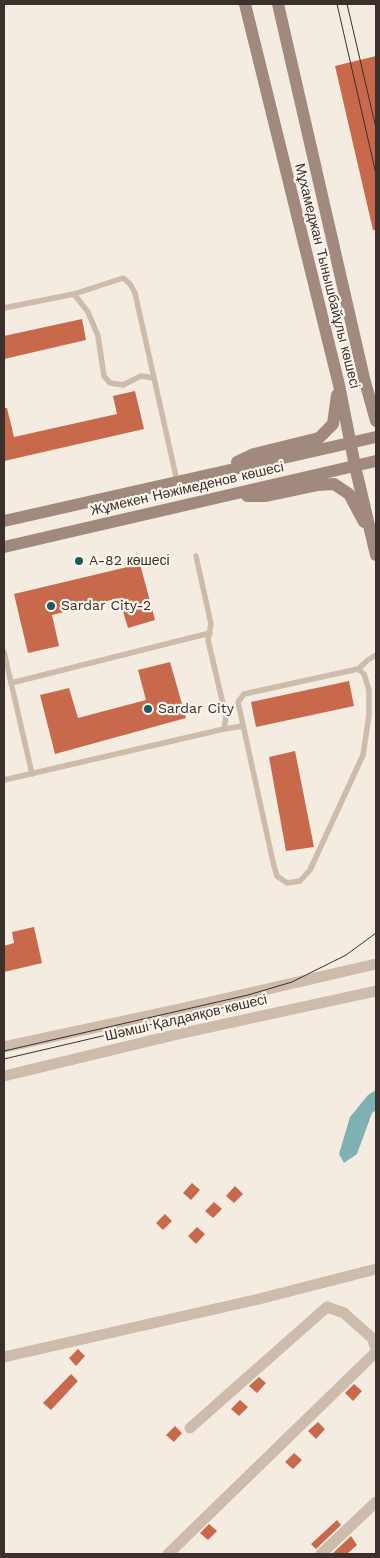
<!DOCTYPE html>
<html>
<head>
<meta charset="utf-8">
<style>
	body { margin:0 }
	#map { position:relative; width:380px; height:1558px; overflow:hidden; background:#f4ebe1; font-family:"Work Sans",sans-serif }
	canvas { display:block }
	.frame { position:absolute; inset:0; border:5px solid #3b302b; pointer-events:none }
</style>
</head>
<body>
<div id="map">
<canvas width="380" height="1558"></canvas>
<div class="frame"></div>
</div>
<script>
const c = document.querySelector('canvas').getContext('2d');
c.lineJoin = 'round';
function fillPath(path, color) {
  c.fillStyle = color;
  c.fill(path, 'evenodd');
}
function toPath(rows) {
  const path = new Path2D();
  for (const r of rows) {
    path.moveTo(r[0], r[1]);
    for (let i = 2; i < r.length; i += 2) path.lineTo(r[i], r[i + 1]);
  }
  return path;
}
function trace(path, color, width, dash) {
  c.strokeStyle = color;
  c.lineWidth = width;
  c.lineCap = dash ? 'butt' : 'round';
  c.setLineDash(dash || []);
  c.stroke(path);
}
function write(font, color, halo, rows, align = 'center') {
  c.font = font + ' "Work Sans",sans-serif';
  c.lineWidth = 4.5;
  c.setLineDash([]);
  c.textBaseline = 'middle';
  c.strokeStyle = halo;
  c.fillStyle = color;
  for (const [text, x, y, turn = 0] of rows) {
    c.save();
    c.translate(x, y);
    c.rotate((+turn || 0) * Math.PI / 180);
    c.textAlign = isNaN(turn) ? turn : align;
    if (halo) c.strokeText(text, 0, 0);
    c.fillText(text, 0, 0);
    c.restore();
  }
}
fillPath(toPath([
	[376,1090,376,1110,372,1113,357,1154,344,1163,339,1154,350,1117,368,1095]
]), '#7fb0b2');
fillPath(toPath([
	[376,56,376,230,373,230,335,66],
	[82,319,86,340,4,359,4,336],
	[135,391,144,429,4,461,4,408,7,408,14,437,117,414,113,396],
	[140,564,155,620,128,628,119,598,52,615,59,646,28,653,14,594],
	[170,662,186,718,55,754,40,695,69,688,78,718,146,700,138,670],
	[349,681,354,706,256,727,251,702],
	[295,751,314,847,286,851,269,757],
	[34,927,42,963,4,972,4,946,14,943,12,932],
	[192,1183,200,1190,191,1200,183,1193],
	[235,1186,243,1194,234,1203,226,1196],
	[214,1202,222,1209,213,1218,205,1211],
	[165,1214,172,1221,163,1230,156,1223],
	[197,1227,205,1234,196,1244,188,1236],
	[78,1349,85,1356,76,1366,69,1358],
	[71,1374,78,1381,51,1410,43,1403],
	[259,1377,266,1383,257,1393,249,1386],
	[354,1384,362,1391,353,1401,345,1393],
	[240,1400,248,1407,239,1416,231,1409],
	[318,1422,325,1429,316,1439,308,1431],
	[175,1426,182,1433,174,1442,166,1435],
	[294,1453,302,1460,293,1469,285,1462],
	[337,1520,341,1525,316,1549,311,1544],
	[209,1524,217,1531,208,1540,200,1533],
	[351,1536,357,1545,347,1554,332,1554]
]), '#c8694b');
trace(toPath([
	[74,294,88,312,98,336,104,376,110,383,123,385,141,376,154,378],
	[4,308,74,294,123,278,130,284,135,293,177,481],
	[4,652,32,774],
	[358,669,364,674,369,690,369,715,363,755,310,870,300,881,287,883,277,876,273,862,238,702,244,694,358,669],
	[358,669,368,660,376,655],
	[11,683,210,633],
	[224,729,243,726],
	[4,780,224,729,226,717,208,640,211,624,196,556]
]), '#cdbbac', 5.5);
trace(toPath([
	[4,1047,185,1008,376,964],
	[4,1076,174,1035,376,991],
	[4,1357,259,1299,376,1269],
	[190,1428,327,1307,344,1313,372,1338,376,1348],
	[168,1554,376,1352],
	[321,1554,376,1502]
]), '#cdbbac', 11);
trace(toPath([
	[245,4,339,385,355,466,376,555],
	[278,4,364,378,376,421],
	[237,462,254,454,319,438,333,424,337,395],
	[247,496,266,496,318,485,334,484,349,494,364,522],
	[4,521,376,437],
	[4,547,376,461]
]), '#a18a7d', 12);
trace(toPath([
	[337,4,376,174],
	[347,4,376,128],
	[4,1051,248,995,292,982,346,955,376,933],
	[4,1059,252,1001]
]), '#3b302b', 1);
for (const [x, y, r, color] of [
	[79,561,5,"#1f5a5e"],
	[51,606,5,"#1f5a5e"],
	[148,709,5,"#1f5a5e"]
]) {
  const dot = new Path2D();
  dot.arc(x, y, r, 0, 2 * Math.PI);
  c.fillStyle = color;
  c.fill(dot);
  trace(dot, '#fbf5ee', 2);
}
write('14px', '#3b302b', '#fbf5ee', [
	["Мұхамеджан Тынышбайұлы көшесі",327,276,76],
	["Жұмекен Нәжімеденов көшесі",187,489,-13],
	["Шәмші Қалдаяқов көшесі",186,1018,-13]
]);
write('14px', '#3b302b', '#fbf5ee', [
	["A-82 көшесі",89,561],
	["Sardar City-2",61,606],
	["Sardar City",158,709]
], 'left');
</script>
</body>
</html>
